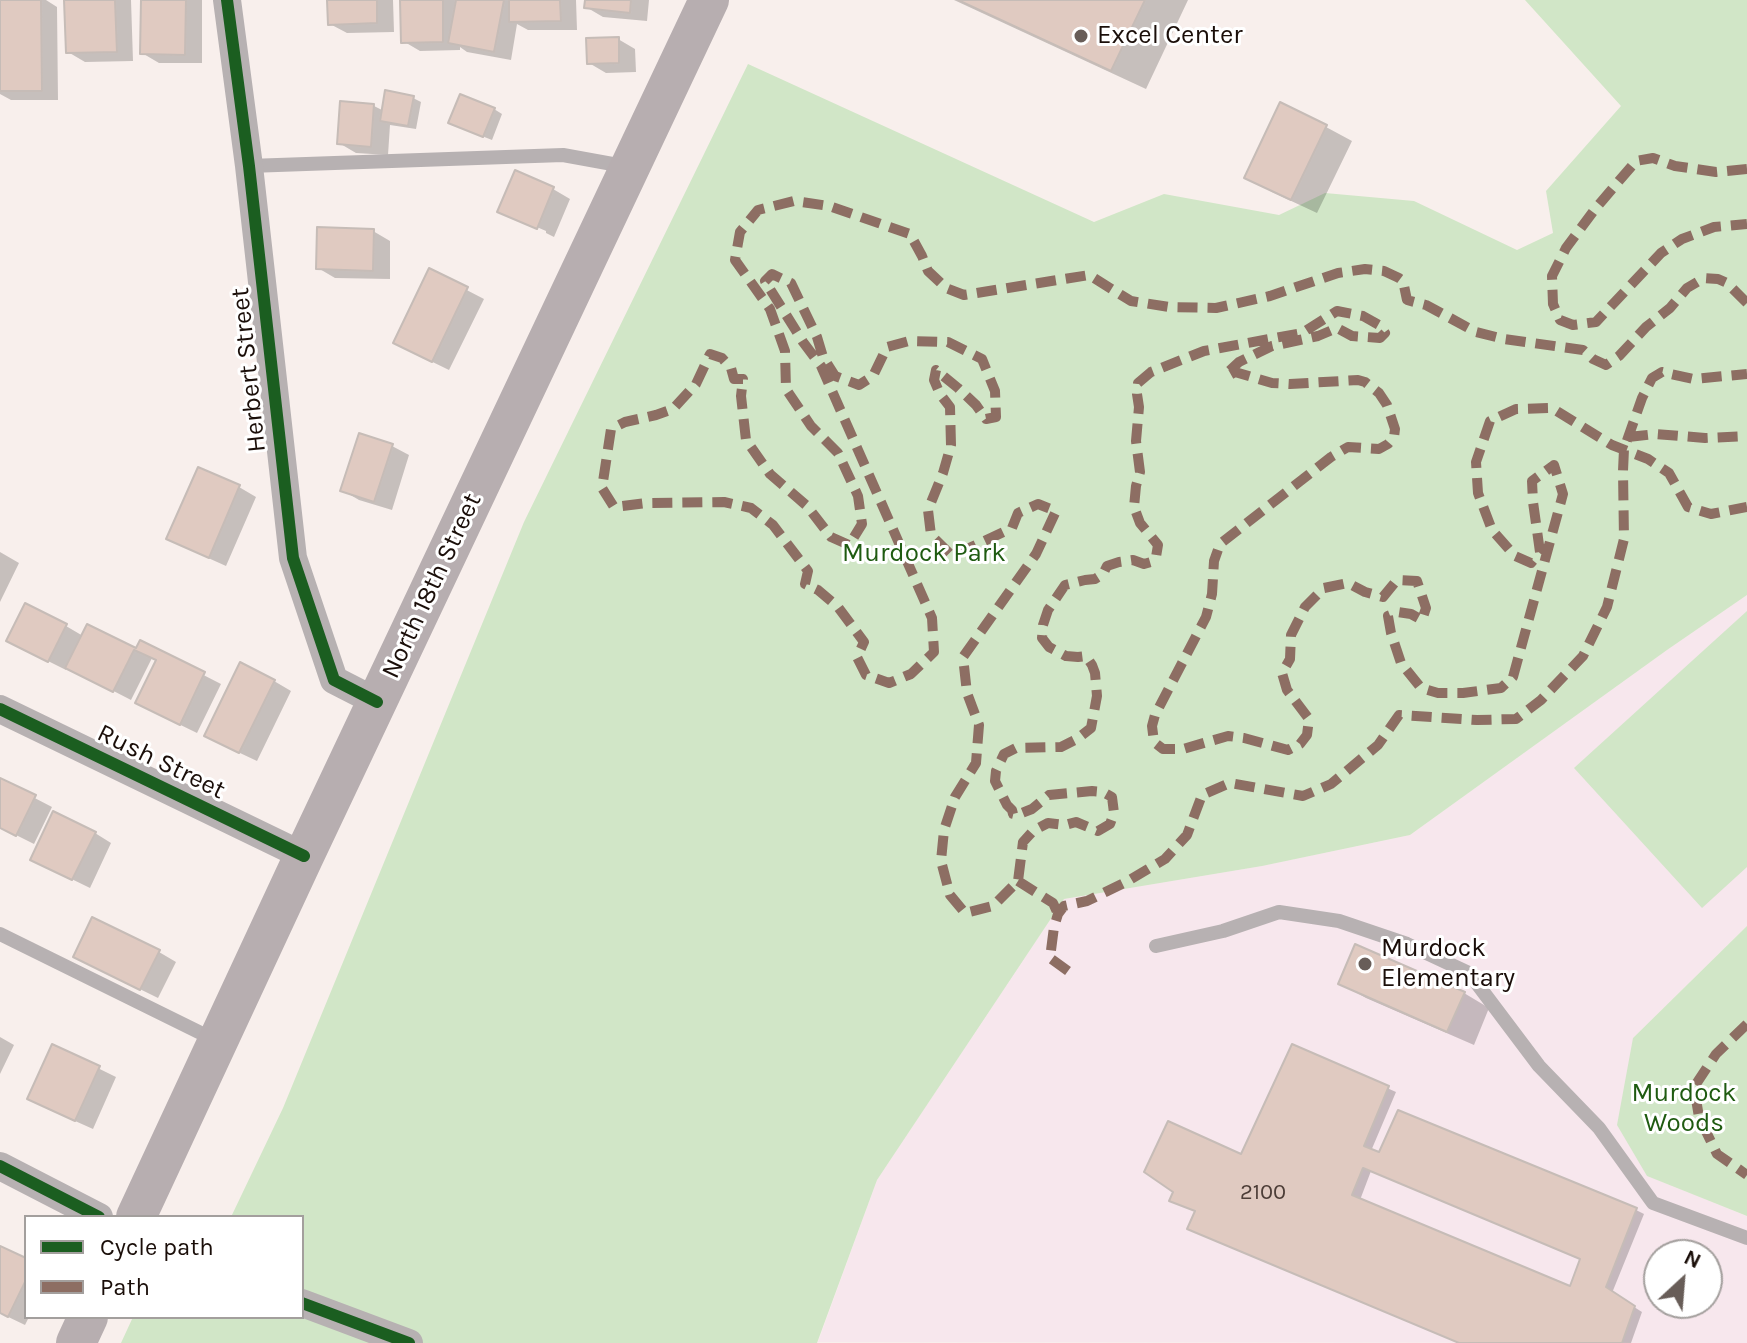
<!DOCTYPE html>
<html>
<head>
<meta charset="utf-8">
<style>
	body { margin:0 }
	#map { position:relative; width:1747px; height:1343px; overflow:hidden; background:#f8efec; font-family:Karla,sans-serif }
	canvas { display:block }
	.legend { position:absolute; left:24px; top:1215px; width:280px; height:104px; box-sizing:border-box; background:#fff; border:2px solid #a39f9d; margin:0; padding:10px 14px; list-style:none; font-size:24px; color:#1a0e09 }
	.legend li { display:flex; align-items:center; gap:16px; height:40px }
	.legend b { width:40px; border:2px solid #a39f9d }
	.north { position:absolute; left:1643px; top:1239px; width:80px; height:80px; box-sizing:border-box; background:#fff; border:2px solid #a39f9d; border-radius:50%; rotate:26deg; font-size:22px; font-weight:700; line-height:32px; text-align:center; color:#1a0e09 }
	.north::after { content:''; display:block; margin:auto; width:28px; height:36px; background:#685d58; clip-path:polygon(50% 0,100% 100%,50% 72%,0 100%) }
</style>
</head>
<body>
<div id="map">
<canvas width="1747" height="1343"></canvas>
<ul class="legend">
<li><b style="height:10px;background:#1b5e20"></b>Cycle path</li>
<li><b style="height:10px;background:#8d6e63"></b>Path</li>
</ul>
<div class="north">N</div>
</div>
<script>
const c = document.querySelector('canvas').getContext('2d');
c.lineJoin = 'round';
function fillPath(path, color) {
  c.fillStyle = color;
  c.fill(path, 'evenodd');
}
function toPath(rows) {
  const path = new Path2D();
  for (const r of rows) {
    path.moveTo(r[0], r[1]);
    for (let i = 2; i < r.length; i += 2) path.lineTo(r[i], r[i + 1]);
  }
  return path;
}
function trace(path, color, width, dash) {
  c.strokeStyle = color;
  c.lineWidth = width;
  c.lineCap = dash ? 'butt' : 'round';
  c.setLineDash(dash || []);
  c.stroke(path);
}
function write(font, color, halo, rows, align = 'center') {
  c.font = font + ' Karla,sans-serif';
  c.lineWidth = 6;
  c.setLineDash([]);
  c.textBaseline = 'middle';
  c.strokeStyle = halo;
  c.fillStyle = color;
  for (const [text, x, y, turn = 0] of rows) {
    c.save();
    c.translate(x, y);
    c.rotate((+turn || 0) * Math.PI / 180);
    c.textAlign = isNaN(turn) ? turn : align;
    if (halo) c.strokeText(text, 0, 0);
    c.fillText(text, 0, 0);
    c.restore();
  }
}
fillPath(toPath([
	[1747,595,1747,926,1633,1038,1648,1176,1747,1216,1747,1343,818,1342,877,1180,1064,899,1261,866,1410,835,1667,650],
	[1659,1255,1707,1255,1707,1303,1659,1303]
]), '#f7e7ed');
fillPath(toPath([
	[1525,0,1747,0,1747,595,1667,650,1410,835,1262,866,1064,899,877,1180,817,1343,121,1343,133,1317,302,1317,302,1217,231,1217,283,1108,524,522,748,64,1094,222,1164,194,1279,215,1325,193,1414,201,1517,250,1553,233,1546,191,1621,106],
	[1747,611,1747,867,1702,908,1574,768],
	[1747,926,1747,1216,1647,1176,1617,1125,1633,1038]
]), '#d1e6c7');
fillPath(toPath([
	[0,0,46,0,57,7,58,100,11,100,0,94],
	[66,0,131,0,133,61,85,62,68,52],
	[143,0,202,0,202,63,159,63,142,53],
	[329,0,393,0,394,32,347,33,330,24],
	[402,0,576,0,577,30,528,30,517,24,511,60,467,52,460,47,460,50,420,51,403,41],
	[587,0,649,0,647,21,603,17,586,7],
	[954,0,1188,0,1146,89],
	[618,39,635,49,636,72,606,73,589,63],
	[413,98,421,102,416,129,390,125,388,155,356,153,339,143,374,106,384,111],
	[494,109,502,114,492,140,459,127],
	[1326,127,1352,141,1317,213,1272,192,1246,177],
	[516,173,553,189,570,199,554,237,546,233,546,231,514,217,514,220,499,211],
	[373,231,390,241,390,279,335,278,318,268],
	[430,271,484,299,449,370,412,352],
	[392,446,409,455,392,510,359,500,342,490],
	[199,470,239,487,256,497,226,566,186,548,169,539],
	[0,552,19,563,0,602],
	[66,626,83,636,88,627,137,651,141,643,221,684,197,733,154,712,158,661,152,658,131,700,67,667,66,670,26,650],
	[274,681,291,691,257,761,223,745],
	[0,780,52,807,34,844,0,827],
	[95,833,111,843,90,888,49,868],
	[159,952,176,962,158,998,93,966],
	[1340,983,1464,993,1489,1008,1474,1045,1366,998],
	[0,1037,14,1045,0,1074],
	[53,1046,116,1077,93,1129,46,1108],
	[1293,1046,1396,1092,1371,1151,1380,1155,1636,1210,1644,1214,1612,1293,1642,1312,1631,1343,1460,1343,1242,1157],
	[1371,1171,1582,1259,1571,1288,1360,1200],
	[0,1248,26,1260,26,1317,29,1317,25,1325,0,1313]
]), '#0003');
const building = toPath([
	[0,0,41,0,42,91,0,91,0,0],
	[64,0,115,0,117,52,66,53,64,0],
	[141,0,186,0,185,55,140,54,141,0],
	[327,0,377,0,377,23,328,25,327,0],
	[400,0,443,0,443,42,401,43,400,0],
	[456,0,504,0,494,52,448,43,456,0],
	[509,0,560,0,561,21,509,22,509,0],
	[585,0,631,0,630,13,584,8,585,0],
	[958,0,1145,0,1111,71,958,0],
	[619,37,619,63,587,64,586,38,619,37],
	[385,90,414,96,408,126,380,121,385,90],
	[460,94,495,108,483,137,448,123,460,94],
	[340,101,374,104,371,147,337,144,340,101],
	[1280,102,1327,125,1291,200,1244,178,1280,102],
	[515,170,554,187,537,229,497,212,515,170],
	[317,227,374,229,373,271,316,269,317,227],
	[429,268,468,287,432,362,393,343,429,268],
	[359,433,393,444,374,502,340,491,359,433],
	[198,467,240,485,209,558,166,539,198,467],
	[25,603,67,624,48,662,6,641,25,603],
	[87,624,136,648,140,640,205,672,180,725,135,703,156,660,134,650,113,692,65,668,87,624],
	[240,662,275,680,239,753,204,736,240,662],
	[0,778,36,795,16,836,0,828,0,778],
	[53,811,96,832,72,880,30,860,53,811],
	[92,917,160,950,140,990,73,957,92,917],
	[1355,944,1465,992,1447,1032,1338,984,1355,944],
	[52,1044,100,1066,75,1121,27,1099,52,1044],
	[1292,1044,1389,1086,1364,1146,1379,1152,1398,1110,1637,1208,1606,1287,1635,1306,1622,1343,1459,1343,1187,1229,1195,1211,1169,1201,1173,1192,1144,1172,1168,1121,1241,1154,1292,1044],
	[1363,1168,1580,1259,1570,1286,1352,1195,1363,1168],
	[0,1246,26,1258,26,1280,8,1317,0,1313,0,1246]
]);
fillPath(building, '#e0cac1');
trace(building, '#c6bcb7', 2);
trace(toPath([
	[249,166,563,155,629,167],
	[0,934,215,1040],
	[1156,946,1223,931,1279,912,1339,921,1407,944,1469,973,1539,1066,1599,1128,1653,1203,1747,1238]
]), '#b7b1b2', 14);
trace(toPath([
	[227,0,249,166,293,558,334,680,377,702],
	[0,709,304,856],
	[0,1166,99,1217],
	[302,1303,409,1343]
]), '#b7b1b2', 28);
trace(toPath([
	[136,1217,304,856,709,0],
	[76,1343,88,1317]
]), '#b7aeb0', 40);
trace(toPath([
	[1747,169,1716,172,1675,166,1653,158,1636,161,1595,209,1566,248,1552,276,1553,304,1560,320,1573,325,1596,322,1661,253,1682,239,1714,227,1747,224],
	[1747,303,1727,283,1718,279,1704,278,1687,288,1670,308,1646,327,1619,356,1606,365,1593,359,1583,350,1504,339,1476,332,1426,305,1407,300,1403,281,1399,278,1384,271,1365,269,1338,273,1270,296,1216,308,1169,307,1131,301,1089,275,964,295,946,288,928,271,922,256,910,234,829,206,794,201,758,210,740,232,735,260,770,309,785,351,786,389,811,426,838,453,858,496,862,524,849,545,831,537,807,506,770,474,746,440,741,396,743,379,734,379,731,368,722,358,710,354,696,384,673,409,656,415,625,422,611,429,602,488,614,507,647,503,724,502,751,508,773,525,808,571,805,584,818,590,838,607,864,642,857,657,866,675,889,683,911,674,934,652,932,618,821,366,803,342,765,281,772,274,791,283,817,337,823,357,835,376,859,385,873,376,887,347,909,341,948,342,982,359,995,391,996,417,986,419,976,405,958,388,936,370,934,380,940,394,950,407,951,445,943,473,928,510,931,535,952,556,1012,528,1018,513,1038,504,1056,511,1036,554,963,657,967,693,979,725,976,763,955,797,944,830,941,861,950,895,965,913,993,906,1018,881,1023,842,1033,831,1048,823,1065,825,1076,822,1098,831,1110,824,1114,813,1112,797,1103,792,1092,791,1049,795,1032,809,1017,815,1013,814,1012,810,1007,805,995,781,996,771,1004,754,1016,748,1061,747,1077,739,1091,728,1097,696,1095,673,1092,665,1086,656,1078,657,1066,656,1049,647,1042,638,1043,625,1048,610,1065,585,1085,580,1095,579,1103,574,1107,566,1119,562,1133,560,1144,564,1151,562,1156,557,1158,545,1140,523,1134,507,1136,486,1140,472,1136,441,1139,407,1137,394,1138,383,1151,372,1204,351,1302,333,1337,311,1363,316,1379,325,1385,333,1380,338,1352,336,1337,328,1318,336,1272,346,1239,362,1227,373,1228,376,1235,372,1272,383,1290,384,1358,380,1365,382,1379,393,1387,405,1395,429,1394,437,1388,444,1379,449,1348,447,1331,457,1220,544,1214,561,1212,594,1206,617,1155,715,1152,726,1154,742,1163,749,1183,749,1228,736,1244,738,1288,750,1300,744,1307,735,1309,719,1287,690,1282,673,1290,659,1291,635,1305,607,1324,588,1348,583,1365,592,1383,597,1397,580,1417,581,1426,608,1422,620,1411,614,1398,612,1388,616,1391,633,1401,663,1421,688,1438,693,1463,693,1501,688,1513,677,1563,494,1554,465,1532,481,1533,502,1540,552,1531,563,1515,556,1492,530,1478,493,1476,462,1490,421,1516,409,1552,408,1612,445,1648,459,1669,473,1688,507,1711,514,1747,507],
	[1628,437,1656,434,1705,438,1747,436],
	[1018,881,1053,903,1058,914],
	[1068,971,1050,958,1054,927,1058,914,1064,906,1087,901,1126,882,1165,859,1187,835,1202,795,1230,783,1303,796,1331,784,1378,745,1399,715,1477,720,1516,719,1541,700,1583,656,1607,607,1624,539,1623,471,1624,449,1642,398,1652,378,1662,372,1693,379,1747,374],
	[1747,1024,1716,1054,1694,1087,1699,1117,1717,1154,1747,1175]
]), '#8d6e63', 10, [20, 10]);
trace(toPath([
	[227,0,249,166,293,558,334,680,377,702],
	[0,709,304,856],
	[0,1166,99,1217],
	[302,1303,409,1343]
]), '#1b5e20', 12);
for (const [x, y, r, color] of [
	[1081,36,8,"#685d58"],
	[1365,964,8,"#685d58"]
]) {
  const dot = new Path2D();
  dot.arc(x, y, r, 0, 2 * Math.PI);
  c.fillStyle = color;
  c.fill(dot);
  trace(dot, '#fff', 3);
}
write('22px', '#4c3d37', null, [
	["2100",1263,1193]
]);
write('26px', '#1a0e09', '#fff', [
	["Excel Center",1097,36],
	["Murdock",1381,949],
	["Elementary",1381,979]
], 'left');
write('26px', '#1a0e09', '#fff', [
	["Herbert Street",249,370,-96],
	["North 18th Street",432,586,-65],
	["Rush Street",161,762,26]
]);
write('26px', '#1f5b11', '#fff', [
	["Murdock Park",924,554],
	["Murdock",1684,1094],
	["Woods",1684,1124]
]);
</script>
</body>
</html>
